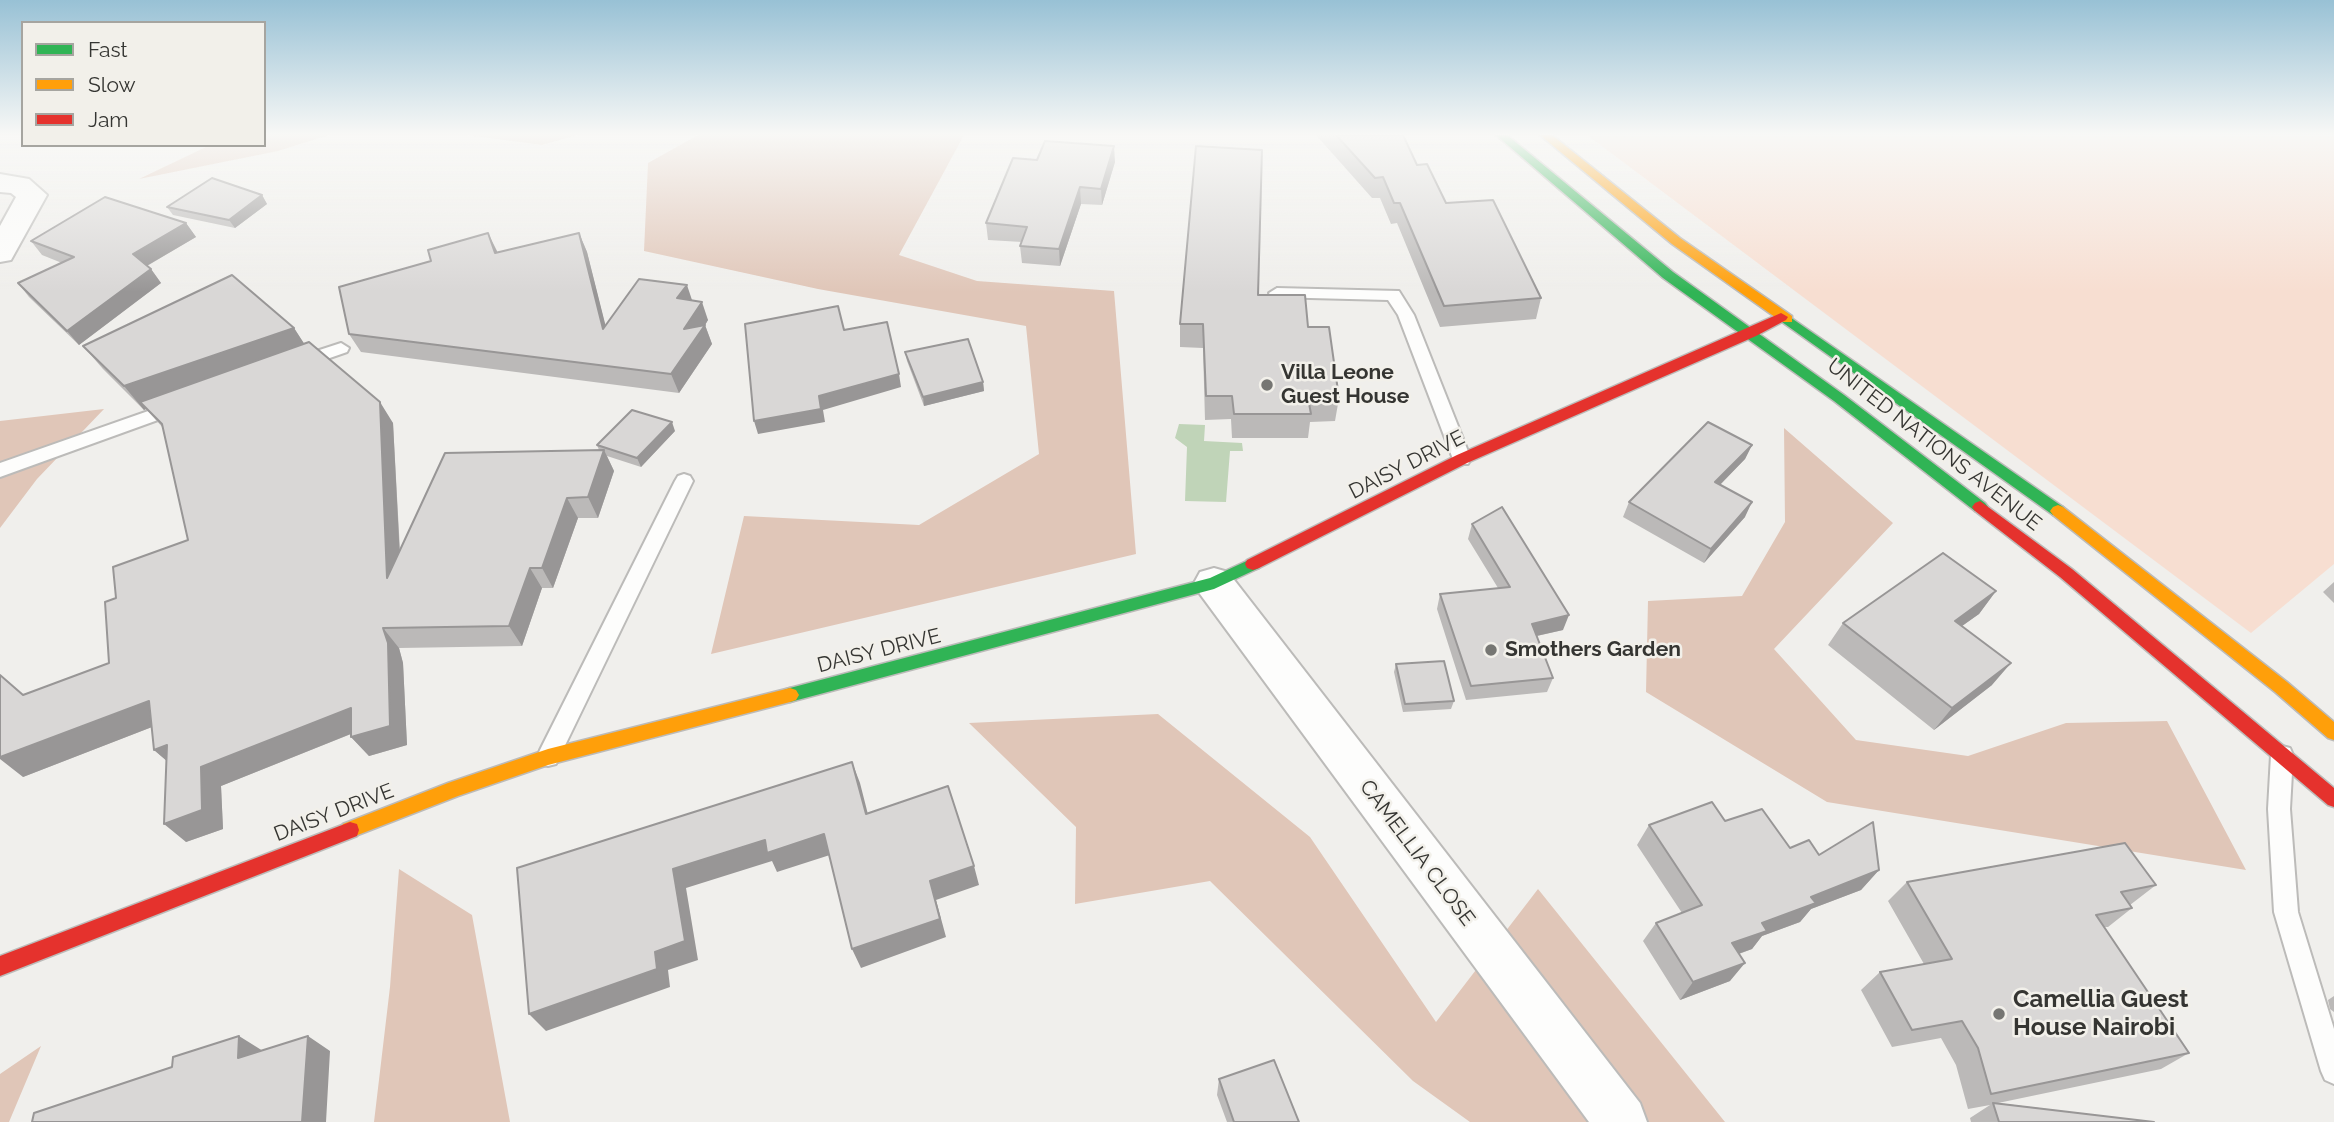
<!DOCTYPE html>
<html>
<head>
<meta charset="utf-8">
<style>
	body { margin:0 }
	#map { position:relative; width:2334px; height:1122px; overflow:hidden; background:#f0efec; font-family:Raleway,sans-serif }
	canvas { display:block }
	.legend { position:absolute; left:21px; top:21px; width:245px; height:126px; box-sizing:border-box; background:#f2f0ea; border:2px solid #a6a5a0; margin:0; padding:9px 12px; list-style:none; font-size:21px; color:#353532 }
	.legend li { display:flex; align-items:center; gap:14px; height:35px }
	.legend b { width:35px; border:2px solid #a6a5a0 }
</style>
</head>
<body>
<div id="map">
<canvas width="2334" height="1122"></canvas>
<ul class="legend">
<li><b style="height:9px;background:#30b455"></b>Fast</li>
<li><b style="height:9px;background:#ff9f0a"></b>Slow</li>
<li><b style="height:9px;background:#e5322d"></b>Jam</li>
</ul>
</div>
<script>
const c = document.querySelector('canvas').getContext('2d');
c.lineJoin = 'round';
function fillPath(path, color) {
  c.fillStyle = color;
  c.fill(path, 'evenodd');
}
function toPath(rows) {
  const path = new Path2D();
  for (const r of rows) {
    path.moveTo(r[0], r[1]);
    for (let i = 2; i < r.length; i += 2) path.lineTo(r[i], r[i + 1]);
  }
  return path;
}
function trace(path, color, width, dash) {
  c.strokeStyle = color;
  c.lineWidth = width;
  c.lineCap = dash ? 'butt' : 'round';
  c.setLineDash(dash || []);
  c.stroke(path);
}
function write(font, color, halo, rows, align = 'center') {
  c.font = font + ' Raleway,sans-serif';
  c.lineWidth = 5;
  c.setLineDash([]);
  c.textBaseline = 'middle';
  c.strokeStyle = halo;
  c.fillStyle = color;
  for (const [text, x, y, turn = 0] of rows) {
    c.save();
    c.translate(x, y);
    c.rotate((+turn || 0) * Math.PI / 180);
    c.textAlign = isNaN(turn) ? turn : align;
    if (halo) c.strokeText(text, 0, 0);
    c.fillText(text, 0, 0);
    c.restore();
  }
}
fillPath(toPath([
	[1587,135,2334,135,2334,564,2251,633]
]), '#f7ded1');
fillPath(toPath([
	[264,135,329,135,278,151,139,179,210,145,264,145],
	[467,135,577,135,542,145],
	[698,135,964,135,899,255,977,281,1114,291,1136,554,711,654,744,516,919,525,1039,454,1026,326,818,289,644,251,648,163],
	[104,409,37,479,0,528,0,421],
	[1784,428,1893,523,1774,649,1856,740,1968,756,2066,723,2167,721,2246,870,1827,802,1646,692,1648,601,1742,596,1785,522],
	[1158,714,1310,837,1436,1022,1538,889,1725,1122,1470,1122,1413,1081,1210,881,1075,904,1076,827,969,723],
	[399,869,472,915,510,1122,374,1122,390,987],
	[41,1046,9,1122,0,1122,0,1074]
]), '#e0c6b8');
fillPath(toPath([
	[1179,424,1205,425,1204,441,1242,443,1243,451,1230,451,1226,502,1185,501,1187,447,1175,438]
]), '#c0d4b8');
const lane = toPath([
	[1277,288,1399,291,1414,315,1471,459,1468,464,1456,464,1453,459,1398,315,1388,300,1271,297,1269,293,1277,288],
	[341,343,349,348,347,352,301,368,293,362,295,358,341,343],
	[174,402,183,408,180,412,0,477,0,463,174,402],
	[684,474,690,476,693,481,556,764,548,766,540,764,537,757,540,750,675,481,678,476,684,474],
	[2282,746,2290,748,2293,755,2290,809,2298,912,2334,1029,2334,1084,2325,1080,2321,1071,2274,912,2268,809,2271,755,2274,748,2282,746]
]);
const street = toPath([
	[0,174,29,179,47,195,11,260,0,262,0,226,16,197,11,193,0,192,0,174],
	[1214,568,1228,572,1640,1103,1647,1122,1589,1122,1200,594,1194,583,1200,572,1214,568]
]);
const fast = toPath([
	[1496,135,1507,135,1673,272,1844,395,1985,503,1988,507,1985,511,1975,511,1834,401,1663,278,1496,135],
	[1787,315,2063,507,2066,511,2063,515,2053,515,1782,322,1782,316,1787,315],
	[1253,558,1259,560,1261,564,1259,568,1214,589,790,702,784,700,781,695,784,690,790,688,1210,578,1253,558]
]);
const slow = toPath([
	[1540,135,1552,135,1680,238,1792,316,1792,322,1782,322,1672,244,1540,135],
	[2058,505,2063,507,2287,682,2334,722,2334,740,2328,738,2275,692,2053,515,2050,511,2053,507,2058,505],
	[790,688,796,690,799,695,796,700,790,702,548,765,458,796,350,838,343,836,341,830,343,824,448,783,548,749,790,688]
]);
const jam = toPath([
	[1781,313,1788,317,1786,320,1756,336,1467,463,1259,568,1253,570,1247,568,1245,564,1247,560,1457,455,1781,313],
	[1980,501,2072,569,2334,788,2334,807,2328,805,2060,577,1975,511,1972,507,1975,503,1980,501],
	[350,822,357,824,359,830,357,836,0,976,0,956,350,822]
]);
trace(lane, '#bcbbb9', 4);
trace(street, '#bcbbb9', 4);
trace(fast, '#bcbbb9', 3);
trace(slow, '#bcbbb9', 3);
trace(jam, '#bcbbb9', 3);
fillPath(lane, '#fdfdfc');
fillPath(street, '#fdfdfc');
fillPath(fast, '#30b455');
fillPath(slow, '#ff9f0a');
fillPath(jam, '#e5322d');
fillPath(toPath([
	[1316,135,1403,135,1417,165,1446,203,1541,298,1536,319,1440,327,1397,223,1391,224,1380,198,1372,198],
	[1037,160,1115,162,1102,205,1081,204,1060,266,1022,263,1020,246,1022,242,988,240,986,223],
	[262,195,267,204,235,228,173,215,167,207],
	[186,223,196,237,147,266,151,269,161,283,79,345,29,297,18,283,62,263,42,255,31,241],
	[579,233,587,252,605,325,692,300,708,320,705,325,712,344,679,393,361,352,349,334,498,253],
	[1258,295,1308,327,1339,398,1335,421,1310,422,1308,438,1232,438,1231,419,1205,420,1203,348,1180,347,1180,324],
	[294,328,304,344,393,423,400,551,599,450,597,445,675,431,641,467,607,456,614,471,598,518,578,518,553,588,542,588,522,646,399,648,403,663,407,745,369,756,351,737,351,734,221,786,223,829,186,842,166,760,154,750,152,727,23,777,24,695,109,663,116,598,188,540,164,429,146,409,144,410,103,369,83,346],
	[905,352,983,382,984,391,924,406,907,361],
	[1752,445,1745,459,1720,485,1745,517,1704,563,1623,517,1629,502],
	[1472,524,1563,630,1537,636,1553,678,1547,692,1466,700,1437,609,1440,594,1498,588,1468,539],
	[2334,582,2334,603,2323,592],
	[1996,591,1979,614,1961,626,1992,685,1934,730,1828,645,1843,623],
	[1396,664,1454,701,1451,709,1403,712,1394,672],
	[1725,821,1790,848,1879,870,1861,890,1811,909,1800,922,1762,936,1752,949,1739,954,1730,981,1680,1000,1643,941,1656,923,1682,913,1637,845,1649,825],
	[1907,882,2156,885,2130,905,2132,908,2108,927,2104,927,2189,1053,2161,1069,1998,1103,2154,1122,1971,1122,1970,1118,1990,1105,1968,1109,1956,1065,1941,1038,1892,1047,1861,990,1880,972,1924,964,1888,901],
	[2334,996,2334,1012,2330,1009,2328,1000],
	[1219,1079,1299,1122,1227,1122,1217,1095]
]), '#bbb9b8');
fillPath(toPath([
	[1114,146,1115,162,1102,205,1101,189],
	[1080,187,1081,204,1060,266,1059,249],
	[262,195,267,204,235,228,229,220],
	[186,223,196,237,143,268,133,254],
	[488,233,497,251,504,272,495,253],
	[579,233,587,252,611,347,603,329],
	[151,269,161,283,79,345,67,331],
	[687,285,693,303,677,298],
	[702,302,708,320,705,325,712,344,679,393,671,374,684,329],
	[294,328,309,351,140,402,146,409,144,410,124,386],
	[899,374,901,387,823,410,825,422,758,434,754,421,819,396],
	[983,382,984,391,924,406,923,397],
	[380,402,393,423,402,598,387,578],
	[672,422,675,431,641,467,637,458],
	[1752,445,1745,459,1708,497,1715,482],
	[604,450,614,471,598,518,588,497],
	[567,498,578,518,553,588,542,568],
	[1752,502,1745,517,1704,563,1711,549],
	[530,568,542,588,522,646,509,626],
	[1996,591,1979,614,1937,644,1955,621],
	[1569,615,1563,630,1527,638,1532,624],
	[383,628,399,648,403,663,407,745,369,756,351,737],
	[2011,663,1992,685,1934,730,1952,708],
	[149,701,170,720,23,777,0,759,0,757],
	[351,708,368,727,221,786,223,829,186,842,164,824,201,767],
	[167,745,176,769,154,750],
	[852,762,860,783,873,834,866,814],
	[824,834,833,854,777,872,772,861,686,888,698,960,668,970,670,987,546,1031,529,1014,655,952,673,869,765,840],
	[974,866,979,885,936,900,946,937,861,968,852,949,930,881],
	[1879,870,1861,890,1811,909,1800,922,1762,936,1752,949,1718,961,1732,943,1762,923,1811,897],
	[1745,963,1730,981,1680,1000,1693,982],
	[239,1036,263,1051,238,1058],
	[308,1036,330,1051,326,1122,302,1122]
]), '#989696');
const building = toPath([
	[1336,135,1403,135,1417,165,1427,164,1446,203,1493,200,1541,298,1444,306,1400,203,1394,203,1383,177,1375,178,1336,135],
	[1045,141,1114,146,1101,189,1080,187,1059,249,1020,246,1027,227,986,223,1013,158,1037,160,1045,141],
	[1196,146,1262,150,1258,295,1305,295,1308,327,1329,327,1339,398,1308,398,1311,414,1234,414,1232,396,1206,396,1203,324,1180,324,1196,146],
	[212,178,262,195,229,220,167,207,212,178],
	[105,197,186,223,133,254,151,269,67,331,18,283,74,257,31,241,105,197],
	[488,233,495,253,579,233,603,329,639,279,687,285,677,298,702,302,684,329,705,325,671,374,349,334,339,287,431,261,428,250,488,233],
	[232,275,294,328,124,386,83,346,232,275],
	[838,306,844,330,887,322,899,374,819,396,821,409,754,421,745,324,838,306],
	[968,339,983,382,923,397,905,352,968,339],
	[309,342,380,402,387,578,445,453,604,450,588,497,567,498,542,568,530,568,509,626,383,628,388,643,390,726,351,737,351,708,201,767,202,810,164,824,167,745,154,750,149,701,0,757,0,675,23,695,109,663,105,602,116,598,113,567,188,540,162,424,140,402,309,342],
	[632,410,672,422,637,458,597,445,632,410],
	[1708,422,1752,445,1715,482,1752,502,1711,549,1629,502,1708,422],
	[1502,507,1569,615,1532,624,1553,678,1471,686,1440,594,1510,587,1472,524,1502,507],
	[1943,553,1996,591,1955,621,2011,663,1952,708,1843,623,1943,553],
	[1444,661,1454,701,1405,704,1396,664,1444,661],
	[852,762,866,814,948,786,974,866,930,881,940,919,852,949,824,834,767,853,765,840,673,869,685,941,655,952,657,969,529,1014,517,868,852,762],
	[1712,802,1725,821,1762,809,1790,848,1809,840,1819,855,1873,822,1879,870,1811,897,1816,903,1762,923,1767,931,1732,943,1745,963,1693,982,1656,923,1702,905,1649,825,1712,802],
	[2125,843,2156,885,2121,892,2132,908,2096,915,2189,1053,1991,1094,1978,1048,1962,1021,1912,1030,1880,972,1952,959,1907,882,2125,843],
	[239,1036,238,1058,308,1036,302,1122,32,1122,34,1113,172,1067,173,1057,239,1036],
	[1274,1060,1299,1122,1234,1122,1219,1079,1274,1060],
	[1993,1103,2154,1122,1999,1122,1993,1103]
]);
fillPath(building, '#d9d7d6');
trace(building, '#989696', 2);
const sky = c.createLinearGradient(0, 0, 0, 292);
sky.addColorStop(0, '#98c1d5');
sky.addColorStop(0.46, '#f8f8f6');
sky.addColorStop(1, '#f8f8f600');
c.fillStyle = sky;
c.fillRect(0, 0, 2334, 292);
for (const [x, y, r, color] of [
	[1267,385,7,"#767673"],
	[1491,650,7,"#767673"],
	[1999,1014,7,"#767673"]
]) {
  const dot = new Path2D();
  dot.arc(x, y, r, 0, 2 * Math.PI);
  c.fillStyle = color;
  c.fill(dot);
  trace(dot, '#f2f0ea', 2.5);
}
write('bold 21px', '#353532', '#f2f0ea', [
	["Villa Leone",1281,373],
	["Guest House",1281,397],
	["Smothers Garden",1505,650]
], 'left');
write('21px', '#353532', '#f2f0ea', [
	["UNITED NATIONS AVENUE",1934,445,38],
	["DAISY DRIVE",1407,465,-27],
	["DAISY DRIVE",879,651,-14],
	["DAISY DRIVE",334,813,-21],
	["CAMELLIA CLOSE",1417,853,53]
]);
write('bold 24px', '#353532', '#f2f0ea', [
	["Camellia Guest",2013,1000],
	["House Nairobi",2013,1028]
], 'left');
</script>
</body>
</html>
